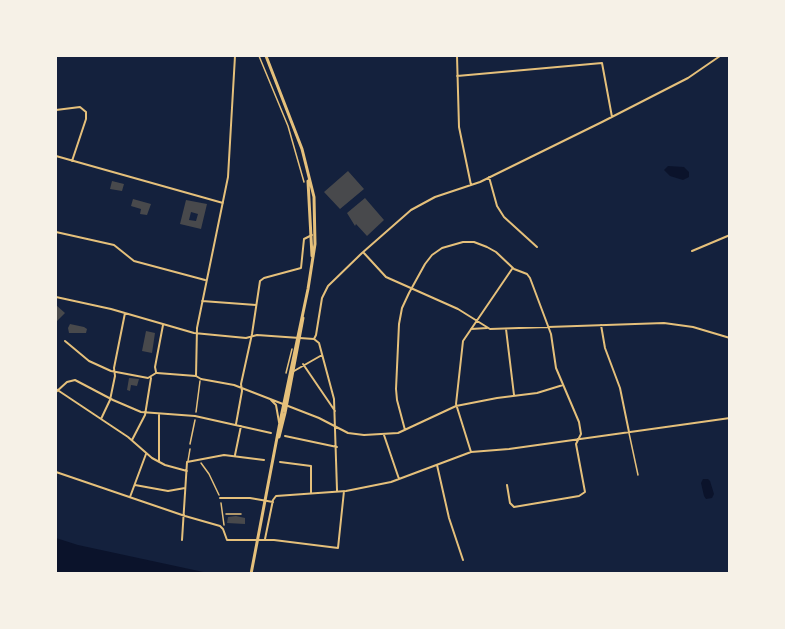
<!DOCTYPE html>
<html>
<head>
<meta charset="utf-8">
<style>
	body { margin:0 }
	#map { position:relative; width:785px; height:629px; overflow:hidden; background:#14213d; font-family:"Roboto Condensed",sans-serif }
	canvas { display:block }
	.frame { position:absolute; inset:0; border:57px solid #f6f1e7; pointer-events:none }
</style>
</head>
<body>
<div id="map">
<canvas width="785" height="629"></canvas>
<div class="frame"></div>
</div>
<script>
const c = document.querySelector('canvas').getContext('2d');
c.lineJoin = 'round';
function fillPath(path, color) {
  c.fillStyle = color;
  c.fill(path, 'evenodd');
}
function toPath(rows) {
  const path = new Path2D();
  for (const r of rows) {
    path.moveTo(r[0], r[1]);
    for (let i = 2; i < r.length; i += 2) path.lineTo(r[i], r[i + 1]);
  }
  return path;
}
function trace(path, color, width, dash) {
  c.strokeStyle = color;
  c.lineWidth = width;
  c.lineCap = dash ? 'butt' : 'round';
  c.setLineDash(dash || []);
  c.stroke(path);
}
fillPath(toPath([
	[668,166,684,167,689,172,689,177,683,180,670,176,664,170],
	[703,479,708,479,710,481,714,494,712,498,706,499,704,496,701,483],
	[56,538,78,545,208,573,56,573]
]), '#0b132b');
fillPath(toPath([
	[348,171,364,189,340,209,324,192],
	[112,181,124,184,122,191,110,189],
	[365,198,384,220,367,236,356,224,355,226,347,213],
	[133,199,151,204,147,215,140,214,141,209,131,206],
	[186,200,207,204,201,229,180,224],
	[191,212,198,214,196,221,189,220],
	[56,305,65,313,56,322],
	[70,324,84,327,87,329,86,333,69,333,68,328],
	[146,331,155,333,152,353,142,351],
	[129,378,139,379,137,386,131,385,130,391,127,390],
	[236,516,245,518,245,524,227,523,228,517]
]), '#48494c');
trace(toPath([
	[259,56,288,126,304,182],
	[286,373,292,349],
	[196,412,200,381],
	[190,444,195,420],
	[201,463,209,474,219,495],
	[221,503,224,525],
	[226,514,241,514]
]), '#e5c07b', 1.5);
trace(toPath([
	[629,433,638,475]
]), '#e5c07b', 1.5);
trace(toPath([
	[188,461,190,449]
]), '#e5c07b', 1.5);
trace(toPath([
	[457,56,459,127,471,185],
	[457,76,602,63,612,117],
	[56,110,80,107,86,112,86,119,72,161],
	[56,156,223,203],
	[489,177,497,206,504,217,537,247],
	[56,232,114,245,134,261,205,280],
	[692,251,730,235],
	[363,252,386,277,458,309,490,329,664,323,693,327,730,338],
	[56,297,111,309,194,333,246,338,257,335,314,339],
	[202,301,256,305],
	[601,325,605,348,620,388,629,432],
	[471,329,487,328],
	[506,329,514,395],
	[314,339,316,335,322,298,328,286,362,253,411,210,435,197,480,182,602,122,688,78,720,56],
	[314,339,319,343,334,399,337,490],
	[65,341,89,361,111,371,148,378,156,373],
	[303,364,335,411],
	[294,371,322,355],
	[156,372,155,367,163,325],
	[157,373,196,376,201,379,234,385,319,418,348,433,364,435,398,433,456,406,497,398,537,393,563,385],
	[196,376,197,328,228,177,235,56],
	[56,389,128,437,152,458,165,465,187,471],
	[56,392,67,382,75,380,113,400,141,412,195,416,271,433],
	[271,400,276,405,279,422],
	[101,419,110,400,115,376,114,368,125,313],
	[236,424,242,391,241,384,252,334,260,281,264,278,301,268,304,239,312,235],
	[405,430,397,400,396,389,399,324,402,308,409,293,425,264,432,255,442,248,463,242,474,242,487,247,496,252,514,269,527,274,530,278,551,334,556,368,579,422,581,434,576,444,585,492,579,496,514,507,510,503,507,485],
	[384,435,399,479],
	[285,436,337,447],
	[132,440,145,415,151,378],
	[471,452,456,404,463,341,512,269],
	[235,455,241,426],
	[159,462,159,414],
	[280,462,311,466,311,493],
	[437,465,449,518,463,560],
	[56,472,185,516,220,526,223,529,227,540,274,540,338,548,344,491],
	[135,485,168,491,185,488],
	[130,497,146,454],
	[220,498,250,498,273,502],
	[265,539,273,500,276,496,346,491,391,482,471,452,509,449,730,418],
	[182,540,187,462,224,455,264,460]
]), '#e5c07b', 2);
trace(toPath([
	[308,181,312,256],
	[279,437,285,413,303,318],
	[251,574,280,422,308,289,315,244,314,197,302,149,266,56]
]), '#e5c07b', 3);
</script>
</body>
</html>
